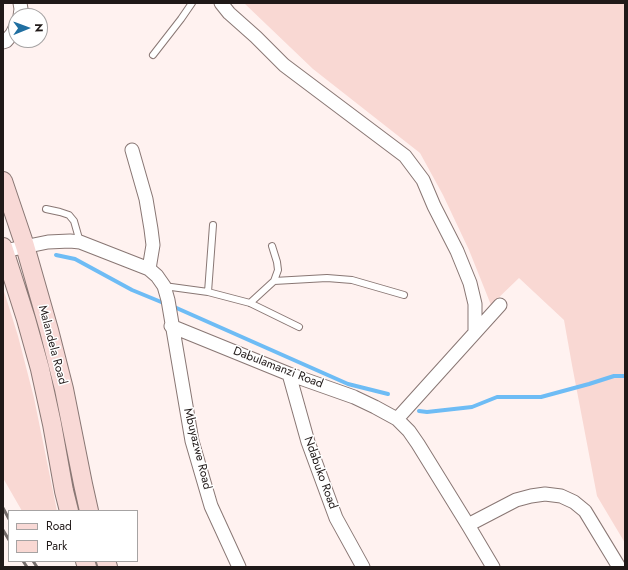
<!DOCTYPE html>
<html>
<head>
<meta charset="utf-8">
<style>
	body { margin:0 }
	#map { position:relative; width:628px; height:570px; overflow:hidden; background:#fff2f0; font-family:Jost,sans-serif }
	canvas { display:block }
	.frame { position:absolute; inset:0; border:4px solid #201918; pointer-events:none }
	.legend { position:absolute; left:8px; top:510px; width:130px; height:52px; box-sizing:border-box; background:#fff; border:1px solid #a6a3a3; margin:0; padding:5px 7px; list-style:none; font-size:12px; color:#201918 }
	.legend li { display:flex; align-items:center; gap:8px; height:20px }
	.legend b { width:20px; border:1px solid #a6a3a3 }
	.north { position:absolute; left:8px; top:8px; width:40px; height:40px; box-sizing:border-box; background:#fff; border:1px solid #a6a3a3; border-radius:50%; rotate:89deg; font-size:11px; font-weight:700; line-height:16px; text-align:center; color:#201918 }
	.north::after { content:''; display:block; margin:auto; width:14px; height:18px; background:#206fa1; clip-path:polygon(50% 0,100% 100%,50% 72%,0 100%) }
</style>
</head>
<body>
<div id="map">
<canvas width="628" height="570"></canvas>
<div class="frame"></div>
<ul class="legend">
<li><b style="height:5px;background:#f8d9d6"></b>Road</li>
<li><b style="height:11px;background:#f9d8d3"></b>Park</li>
</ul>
<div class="north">N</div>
</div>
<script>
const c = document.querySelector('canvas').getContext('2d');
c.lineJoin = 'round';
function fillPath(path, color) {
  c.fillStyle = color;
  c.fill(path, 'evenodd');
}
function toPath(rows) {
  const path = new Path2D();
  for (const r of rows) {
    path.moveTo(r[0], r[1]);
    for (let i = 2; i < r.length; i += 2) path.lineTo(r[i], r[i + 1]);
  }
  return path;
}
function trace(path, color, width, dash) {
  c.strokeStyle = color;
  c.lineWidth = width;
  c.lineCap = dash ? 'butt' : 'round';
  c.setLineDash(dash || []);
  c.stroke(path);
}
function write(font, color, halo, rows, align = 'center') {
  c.font = font + ' Jost,sans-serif';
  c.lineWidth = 3;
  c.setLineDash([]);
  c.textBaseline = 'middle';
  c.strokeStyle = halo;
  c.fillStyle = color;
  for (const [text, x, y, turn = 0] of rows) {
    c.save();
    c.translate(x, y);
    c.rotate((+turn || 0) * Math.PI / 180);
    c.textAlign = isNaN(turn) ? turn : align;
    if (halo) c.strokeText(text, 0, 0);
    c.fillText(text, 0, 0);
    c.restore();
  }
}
fillPath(toPath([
	[244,3,625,3,625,543,597,496,572,365,564,320,519,278,491,305,469,250,443,195,420,153,313,69],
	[3,288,18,336,34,398,57,511,22,511,3,478]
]), '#f9d8d3');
trace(toPath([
	[56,255,75,259,132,290,166,304],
	[172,306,348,384,388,394],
	[419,411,427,412,472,407,497,397,541,397,589,384,614,376,625,376]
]), '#6ebcf5', 4);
const lane = toPath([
	[153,55,181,19,192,3],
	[46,209,60,212,69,215,74,221,80,242],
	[274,281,327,278,352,280,404,295],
	[164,286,208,292,250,303,299,327],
	[208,292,213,225],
	[250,303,274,281,278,270,277,262,272,246]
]);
const street = toPath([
	[221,3,229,13,256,37,284,65,405,156,423,180,434,206,457,251,470,283,475,304,475,332],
	[20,16,21,9,20,3],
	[3,42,6,41,12,34,16,26],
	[132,150,146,199,151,229,153,245,149,269],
	[4,251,48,242,70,241,80,242,149,269,157,276,164,286,168,300,192,441,211,506,239,567],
	[171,326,289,374,354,397,375,407,397,419,409,431,418,444,468,525,493,567],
	[289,374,308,442,336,518,363,567],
	[397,419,500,305],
	[468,525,516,500,531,496,545,494,561,496,574,502,585,511,619,567]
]);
const secondary = toPath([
	[3,181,25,246,49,330,64,389,83,484,89,511],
	[3,247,26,319,40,369,52,424,64,491,69,511],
	[85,561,87,567],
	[106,561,108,567]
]);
trace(lane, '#897774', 8);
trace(street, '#897774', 15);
trace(secondary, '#897774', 20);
trace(lane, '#fff', 6);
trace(street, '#fff', 13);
trace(secondary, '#f8d9d6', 18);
trace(toPath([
	[3,508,9,519],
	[3,530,9,540],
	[23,561,27,567],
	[33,561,37,567]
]), '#766d6b', 3);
write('12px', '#201918', '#fff', [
	["Malandela Road",52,345,75],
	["Dabulamanzi Road",278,368,21],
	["Mbuyazwe Road",197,449,76],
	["Ndabuko Road",320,473,70]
]);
</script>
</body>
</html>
